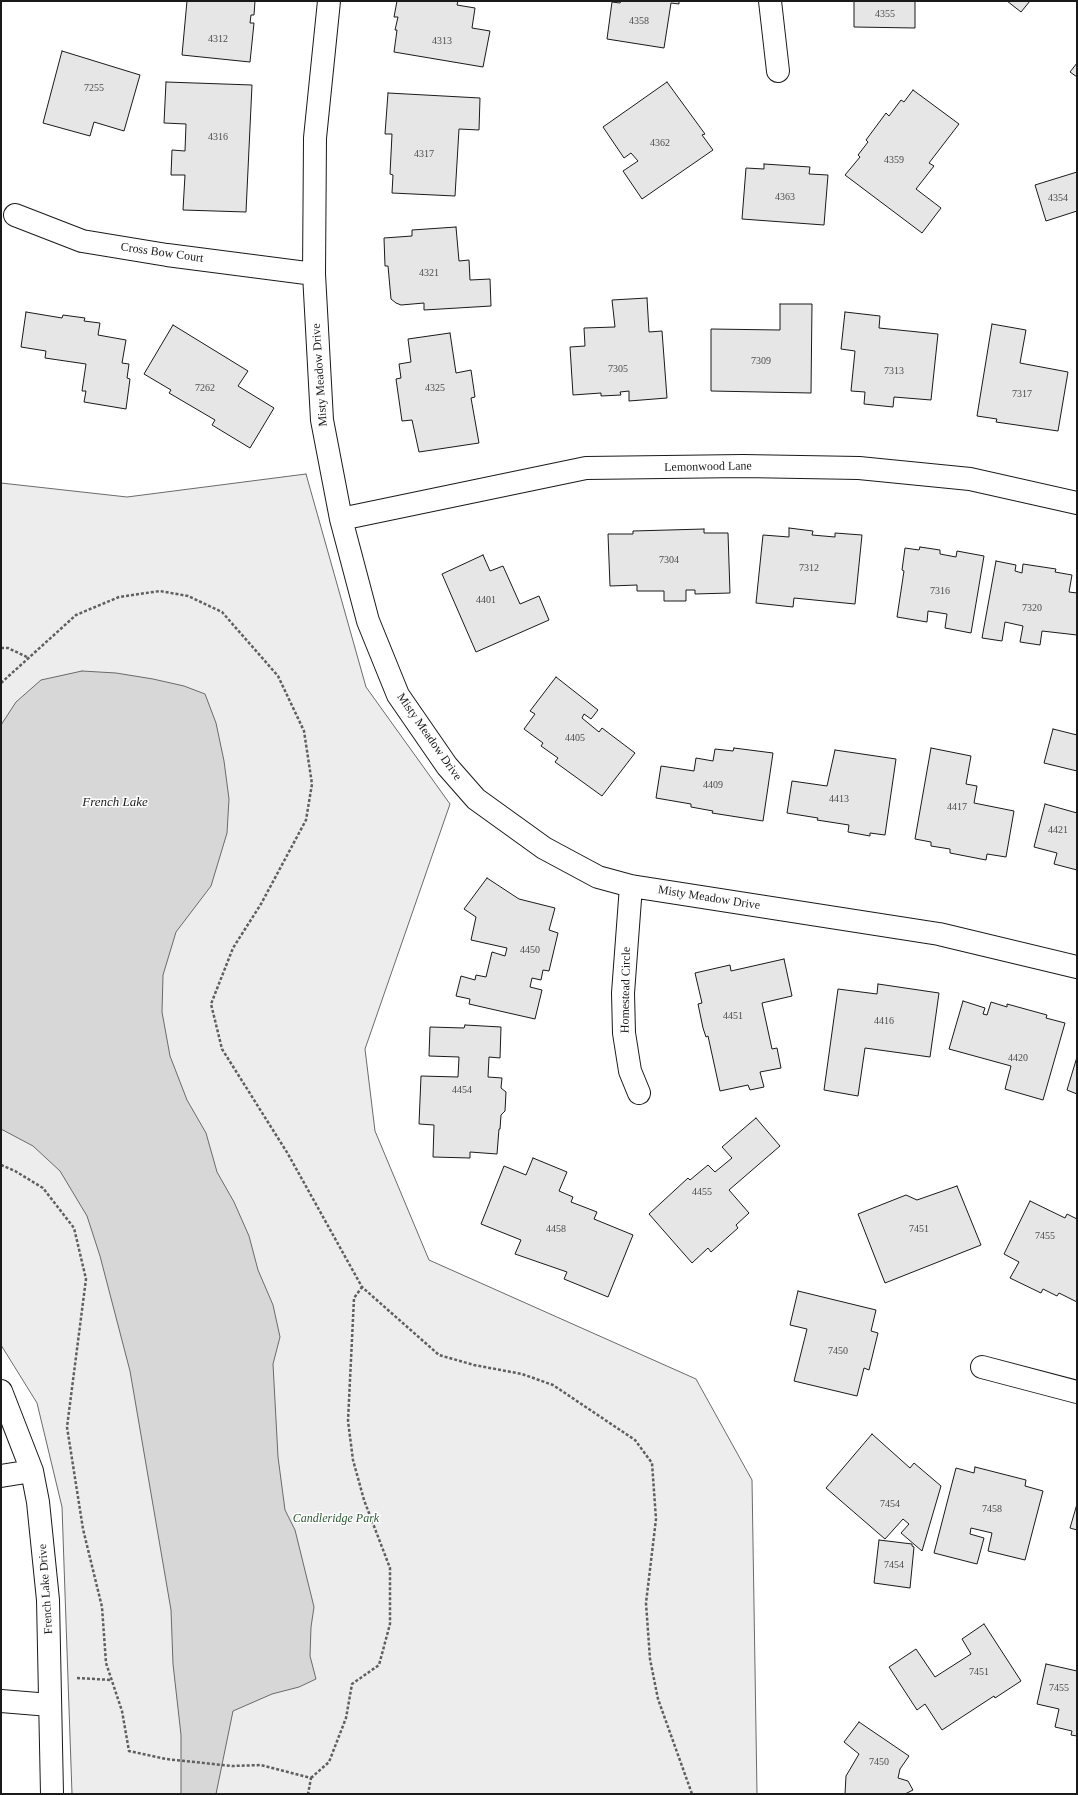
<!DOCTYPE html>
<html>
<head>
<meta charset="utf-8">
<style>
	body { margin:0 }
	#map { position:relative; width:1078px; height:1795px; overflow:hidden; background:#fff; font-family:"Times New Roman",serif }
	canvas { display:block }
	.frame { position:absolute; inset:0; border:2px solid #1a1a1a; pointer-events:none }
</style>
</head>
<body>
<div id="map">
<canvas width="1078" height="1795"></canvas>
<div class="frame"></div>
</div>
<script>
const c = document.querySelector('canvas').getContext('2d');
c.lineJoin = 'round';
function fillPath(path, color) {
  c.fillStyle = color;
  c.fill(path, 'evenodd');
}
function toPath(rows) {
  const path = new Path2D();
  for (const r of rows) {
    path.moveTo(r[0], r[1]);
    for (let i = 2; i < r.length; i += 2) path.lineTo(r[i], r[i + 1]);
  }
  return path;
}
function trace(path, color, width, dash) {
  c.strokeStyle = color;
  c.lineWidth = width;
  c.lineCap = dash ? 'butt' : 'round';
  c.setLineDash(dash || []);
  c.stroke(path);
}
function write(font, color, halo, rows, align = 'center') {
  c.font = font + ' "Times New Roman",serif';
  c.lineWidth = 3;
  c.setLineDash([]);
  c.textBaseline = 'middle';
  c.strokeStyle = halo;
  c.fillStyle = color;
  for (const [text, x, y, turn = 0] of rows) {
    c.save();
    c.translate(x, y);
    c.rotate((+turn || 0) * Math.PI / 180);
    c.textAlign = isNaN(turn) ? turn : align;
    if (halo) c.strokeText(text, 0, 0);
    c.fillText(text, 0, 0);
    c.restore();
  }
}
const built = toPath([
	[306,474,366,687,450,804,365,1049,375,1131,429,1260,696,1379,752,1480,757,1794,72,1794,62,1507,37,1403,1,1345,1,483,127,497,306,474]
]);
fillPath(built, '#ededed');
trace(built, '#6a6a6a', 1);
const water = toPath([
	[82,671,116,673,153,679,184,686,205,694,216,723,224,761,229,799,227,833,211,886,176,932,163,975,162,1012,170,1056,187,1100,206,1133,217,1172,234,1202,249,1236,258,1270,273,1305,280,1337,273,1364,278,1457,285,1510,295,1530,314,1607,311,1627,310,1656,316,1679,299,1687,272,1694,233,1711,216,1794,181,1794,181,1735,173,1664,171,1610,130,1371,100,1256,87,1216,60,1171,33,1146,1,1129,1,725,16,702,41,680,82,671]
]);
fillPath(water, '#d7d7d7');
trace(water, '#6a6a6a', 1);
const building = toPath([
	[187,1,255,1,254,15,251,15,250,23,254,23,250,62,182,55,187,1],
	[397,1,458,1,457,5,475,8,472,28,490,31,483,67,394,52,397,30,395,30,398,17,394,17,397,1],
	[621,1,679,1,679,4,671,3,664,48,607,39,612,2,620,3,621,1],
	[854,1,915,1,915,28,854,27,854,1],
	[1007,1,1030,1,1021,12,1007,1],
	[62,51,140,75,124,131,94,122,90,136,43,123,62,51],
	[1077,63,1077,77,1070,72,1077,63],
	[166,82,252,85,246,212,183,210,185,175,171,175,172,150,185,151,186,124,164,123,166,82],
	[667,82,705,134,702,135,713,150,642,199,623,171,638,161,631,153,624,158,603,127,667,82],
	[913,90,959,124,929,163,934,166,916,189,941,208,922,233,845,175,860,157,858,155,868,142,866,140,886,113,889,116,901,100,904,102,913,90],
	[388,93,480,98,479,130,459,129,455,196,392,193,393,175,390,174,392,134,385,134,388,93],
	[764,164,810,167,809,174,828,175,824,225,742,219,746,168,764,169,764,164],
	[1077,172,1077,211,1046,221,1035,185,1077,172],
	[456,227,459,261,469,260,470,280,490,279,491,306,424,310,424,303,401,305,396,303,391,299,388,266,385,266,384,238,412,236,412,230,456,227],
	[647,298,649,332,662,331,667,398,629,401,629,391,620,392,621,395,601,396,601,393,573,395,570,347,585,346,584,328,615,327,612,300,647,298],
	[780,304,812,304,811,393,711,391,711,329,780,330,780,304],
	[26,312,62,318,63,315,85,318,84,321,100,323,98,335,126,340,122,363,129,364,127,378,130,379,126,409,84,402,86,391,82,391,86,364,45,358,46,351,21,347,26,312],
	[845,312,880,316,879,328,938,334,931,400,894,397,893,407,864,404,865,392,851,391,855,351,841,349,845,312],
	[992,324,1026,330,1020,363,1068,372,1058,431,996,422,997,419,977,416,992,324],
	[173,325,248,371,238,386,274,408,250,448,212,425,215,420,169,393,171,390,144,374,173,325],
	[450,333,456,373,471,370,475,397,471,398,479,443,419,452,412,420,402,421,396,379,401,378,399,364,411,362,408,339,450,333],
	[789,528,813,531,812,535,835,537,835,533,862,535,855,604,794,598,793,607,756,603,763,535,789,537,789,528],
	[704,529,704,533,728,533,730,593,695,594,695,590,686,590,686,601,664,601,664,591,637,591,637,585,610,586,608,534,633,534,633,531,704,529],
	[920,547,940,550,940,554,956,557,957,551,984,556,971,633,945,628,947,614,928,611,927,622,897,617,904,571,902,570,905,548,919,550,920,547],
	[483,555,490,571,503,566,520,604,539,596,549,620,476,652,442,574,483,555],
	[996,561,1016,565,1015,571,1022,573,1023,564,1056,569,1055,572,1072,575,1069,592,1077,593,1077,635,1042,631,1040,645,1020,642,1023,626,1005,622,1002,641,982,638,996,561],
	[556,677,598,710,591,719,584,714,582,718,599,732,602,728,635,753,602,796,555,762,558,758,541,746,543,743,524,729,535,714,530,711,556,677],
	[1053,729,1077,735,1077,771,1044,763,1053,729],
	[734,748,773,753,763,821,712,813,713,811,691,807,691,804,656,798,661,766,694,771,696,758,713,761,715,749,733,751,734,748],
	[931,748,971,756,966,784,977,786,974,803,1014,811,1006,857,987,854,986,860,950,853,950,849,931,846,931,842,915,839,931,748],
	[835,750,896,759,885,835,870,833,870,836,848,832,849,825,817,820,818,818,787,813,792,781,827,786,835,750],
	[1045,804,1077,813,1077,870,1054,864,1057,853,1034,847,1045,804],
	[487,878,519,899,555,908,549,930,558,933,549,971,543,970,541,980,532,978,530,987,542,990,535,1019,469,1004,470,999,456,996,461,976,475,980,476,975,486,977,492,952,505,956,507,948,471,940,476,917,464,909,487,878],
	[784,959,792,996,762,1003,772,1049,777,1048,781,1068,760,1072,764,1087,750,1090,748,1085,720,1091,708,1036,706,1037,703,1028,698,1004,702,1003,695,973,730,965,731,971,784,959],
	[878,984,939,993,930,1057,865,1048,858,1096,824,1090,838,989,877,994,878,984],
	[963,1001,985,1008,983,1014,987,1015,991,1002,1007,1007,1007,1004,1047,1015,1046,1018,1065,1023,1043,1100,1005,1089,1011,1066,949,1049,963,1001],
	[465,1025,501,1027,500,1058,489,1057,488,1077,502,1078,501,1088,506,1092,505,1111,501,1115,500,1129,499,1129,497,1154,470,1152,470,1158,433,1157,434,1125,419,1124,421,1076,458,1077,459,1057,429,1056,430,1027,464,1028,465,1025],
	[1077,1057,1077,1094,1067,1090,1077,1057],
	[756,1118,780,1146,729,1190,749,1213,736,1225,738,1228,711,1252,708,1248,692,1263,649,1214,688,1178,690,1180,708,1165,715,1172,732,1158,722,1147,756,1118],
	[533,1158,567,1172,559,1191,573,1197,571,1202,597,1212,594,1219,633,1235,608,1297,564,1279,567,1272,515,1254,521,1240,481,1224,504,1166,526,1175,533,1158],
	[957,1186,981,1245,885,1283,858,1214,906,1195,917,1200,957,1186],
	[1030,1201,1065,1218,1067,1214,1077,1219,1077,1302,1059,1293,1057,1296,1043,1289,1041,1293,1010,1278,1019,1262,1004,1254,1030,1201],
	[798,1291,876,1310,871,1331,878,1333,869,1370,864,1368,857,1396,794,1381,807,1329,790,1325,798,1291],
	[872,1434,910,1468,914,1463,941,1486,922,1551,901,1533,909,1524,903,1519,885,1539,826,1488,872,1434],
	[975,1467,1026,1480,1025,1486,1043,1491,1025,1560,988,1551,992,1533,971,1528,970,1534,984,1538,977,1564,934,1553,956,1468,974,1473,975,1467],
	[1077,1504,1077,1530,1070,1528,1077,1504],
	[879,1540,912,1544,912,1546,914,1547,910,1588,874,1583,879,1540],
	[984,1624,1021,1681,995,1698,994,1696,942,1730,925,1704,917,1710,889,1667,916,1649,935,1677,971,1654,962,1639,984,1624],
	[1046,1664,1077,1671,1077,1736,1071,1735,1072,1731,1055,1727,1059,1709,1037,1704,1046,1664],
	[859,1722,909,1756,900,1769,898,1778,908,1781,913,1790,905,1794,845,1794,846,1776,859,1754,844,1742,859,1722]
]);
fillPath(building, '#e6e6e6');
trace(building, '#1a1a1a', 1);
const minor = toPath([
	[329,1,315,138,314,274,322,420,341,519,368,621,398,695,447,766,476,799,544,848,598,877,631,886,939,934,1077,967],
	[770,1,778,71],
	[15,215,82,241,167,255,314,274],
	[341,519,586,468,743,466,859,468,970,479,1077,503],
	[631,886,623,993,624,1033,630,1071,639,1093],
	[982,1367,1077,1392],
	[1,1391,32,1471,38,1502,48,1600,52,1794],
	[1,1476,32,1471],
	[1,1701,50,1705]
]);
trace(minor, '#1a1a1a', 24);
trace(toPath([
	[1,648,8,648,29,658],
	[1,683,76,615,119,597,160,591,188,596,222,612,278,676,304,731,312,784,306,820,261,904,233,948,211,1004,222,1049,288,1154,362,1287,439,1355,474,1365,522,1374,553,1385,635,1440,652,1463,656,1519,646,1603,650,1659,658,1699,692,1794],
	[1,1165,15,1171,43,1188,74,1228,86,1279,67,1427,83,1529,102,1607,106,1663,122,1711,129,1751,166,1759,232,1766,261,1765,311,1778,308,1794],
	[77,1678,112,1680],
	[311,1778,329,1762,346,1718,352,1684,379,1665,390,1624,390,1568,364,1500,353,1460,348,1421,354,1298,362,1287]
]), '#5f5f5f', 2.5, [3, 2]);
trace(minor, '#fff', 22);
write('10px', '#4d4d4d', null, [
	["4355",885,14],
	["4358",639,21],
	["4312",218,39],
	["4313",442,41],
	["7255",94,88],
	["4316",218,137],
	["4362",660,143],
	["4317",424,154],
	["4359",894,160],
	["4363",785,197],
	["4354",1058,198],
	["4321",429,273],
	["7309",761,361],
	["7305",618,369],
	["7313",894,371],
	["7262",205,388],
	["4325",435,388],
	["7317",1022,394],
	["7304",669,560],
	["7312",809,568],
	["7316",940,591],
	["4401",486,600],
	["7320",1032,608],
	["4405",575,738],
	["4409",713,785],
	["4413",839,799],
	["4417",957,807],
	["4421",1058,830],
	["4450",530,950],
	["4451",733,1016],
	["4416",884,1021],
	["4420",1018,1058],
	["4454",462,1090],
	["4455",702,1192],
	["4458",556,1229],
	["7451",919,1229],
	["7455",1045,1236],
	["7450",838,1351],
	["7454",890,1504],
	["7458",992,1509],
	["7454",894,1565],
	["7451",979,1672],
	["7455",1059,1688],
	["7450",879,1762]
]);
write('12px', '#1a1a1a', '#fff', [
	["Cross Bow Court",162,253,8],
	["Misty Meadow Drive",320,375,-94],
	["Lemonwood Lane",708,467,-1],
	["Misty Meadow Drive",429,737,55],
	["Misty Meadow Drive",709,898,9],
	["Homestead Circle",626,990,-89],
	["French Lake Drive",46,1589,-94]
]);
write('italic 12px', '#2b5a34', '#fff', [
	["Candleridge Park",336,1519]
]);
write('italic 13px', '#1a1a1a', '#fff', [
	["French Lake",115,803]
]);
</script>
</body>
</html>
